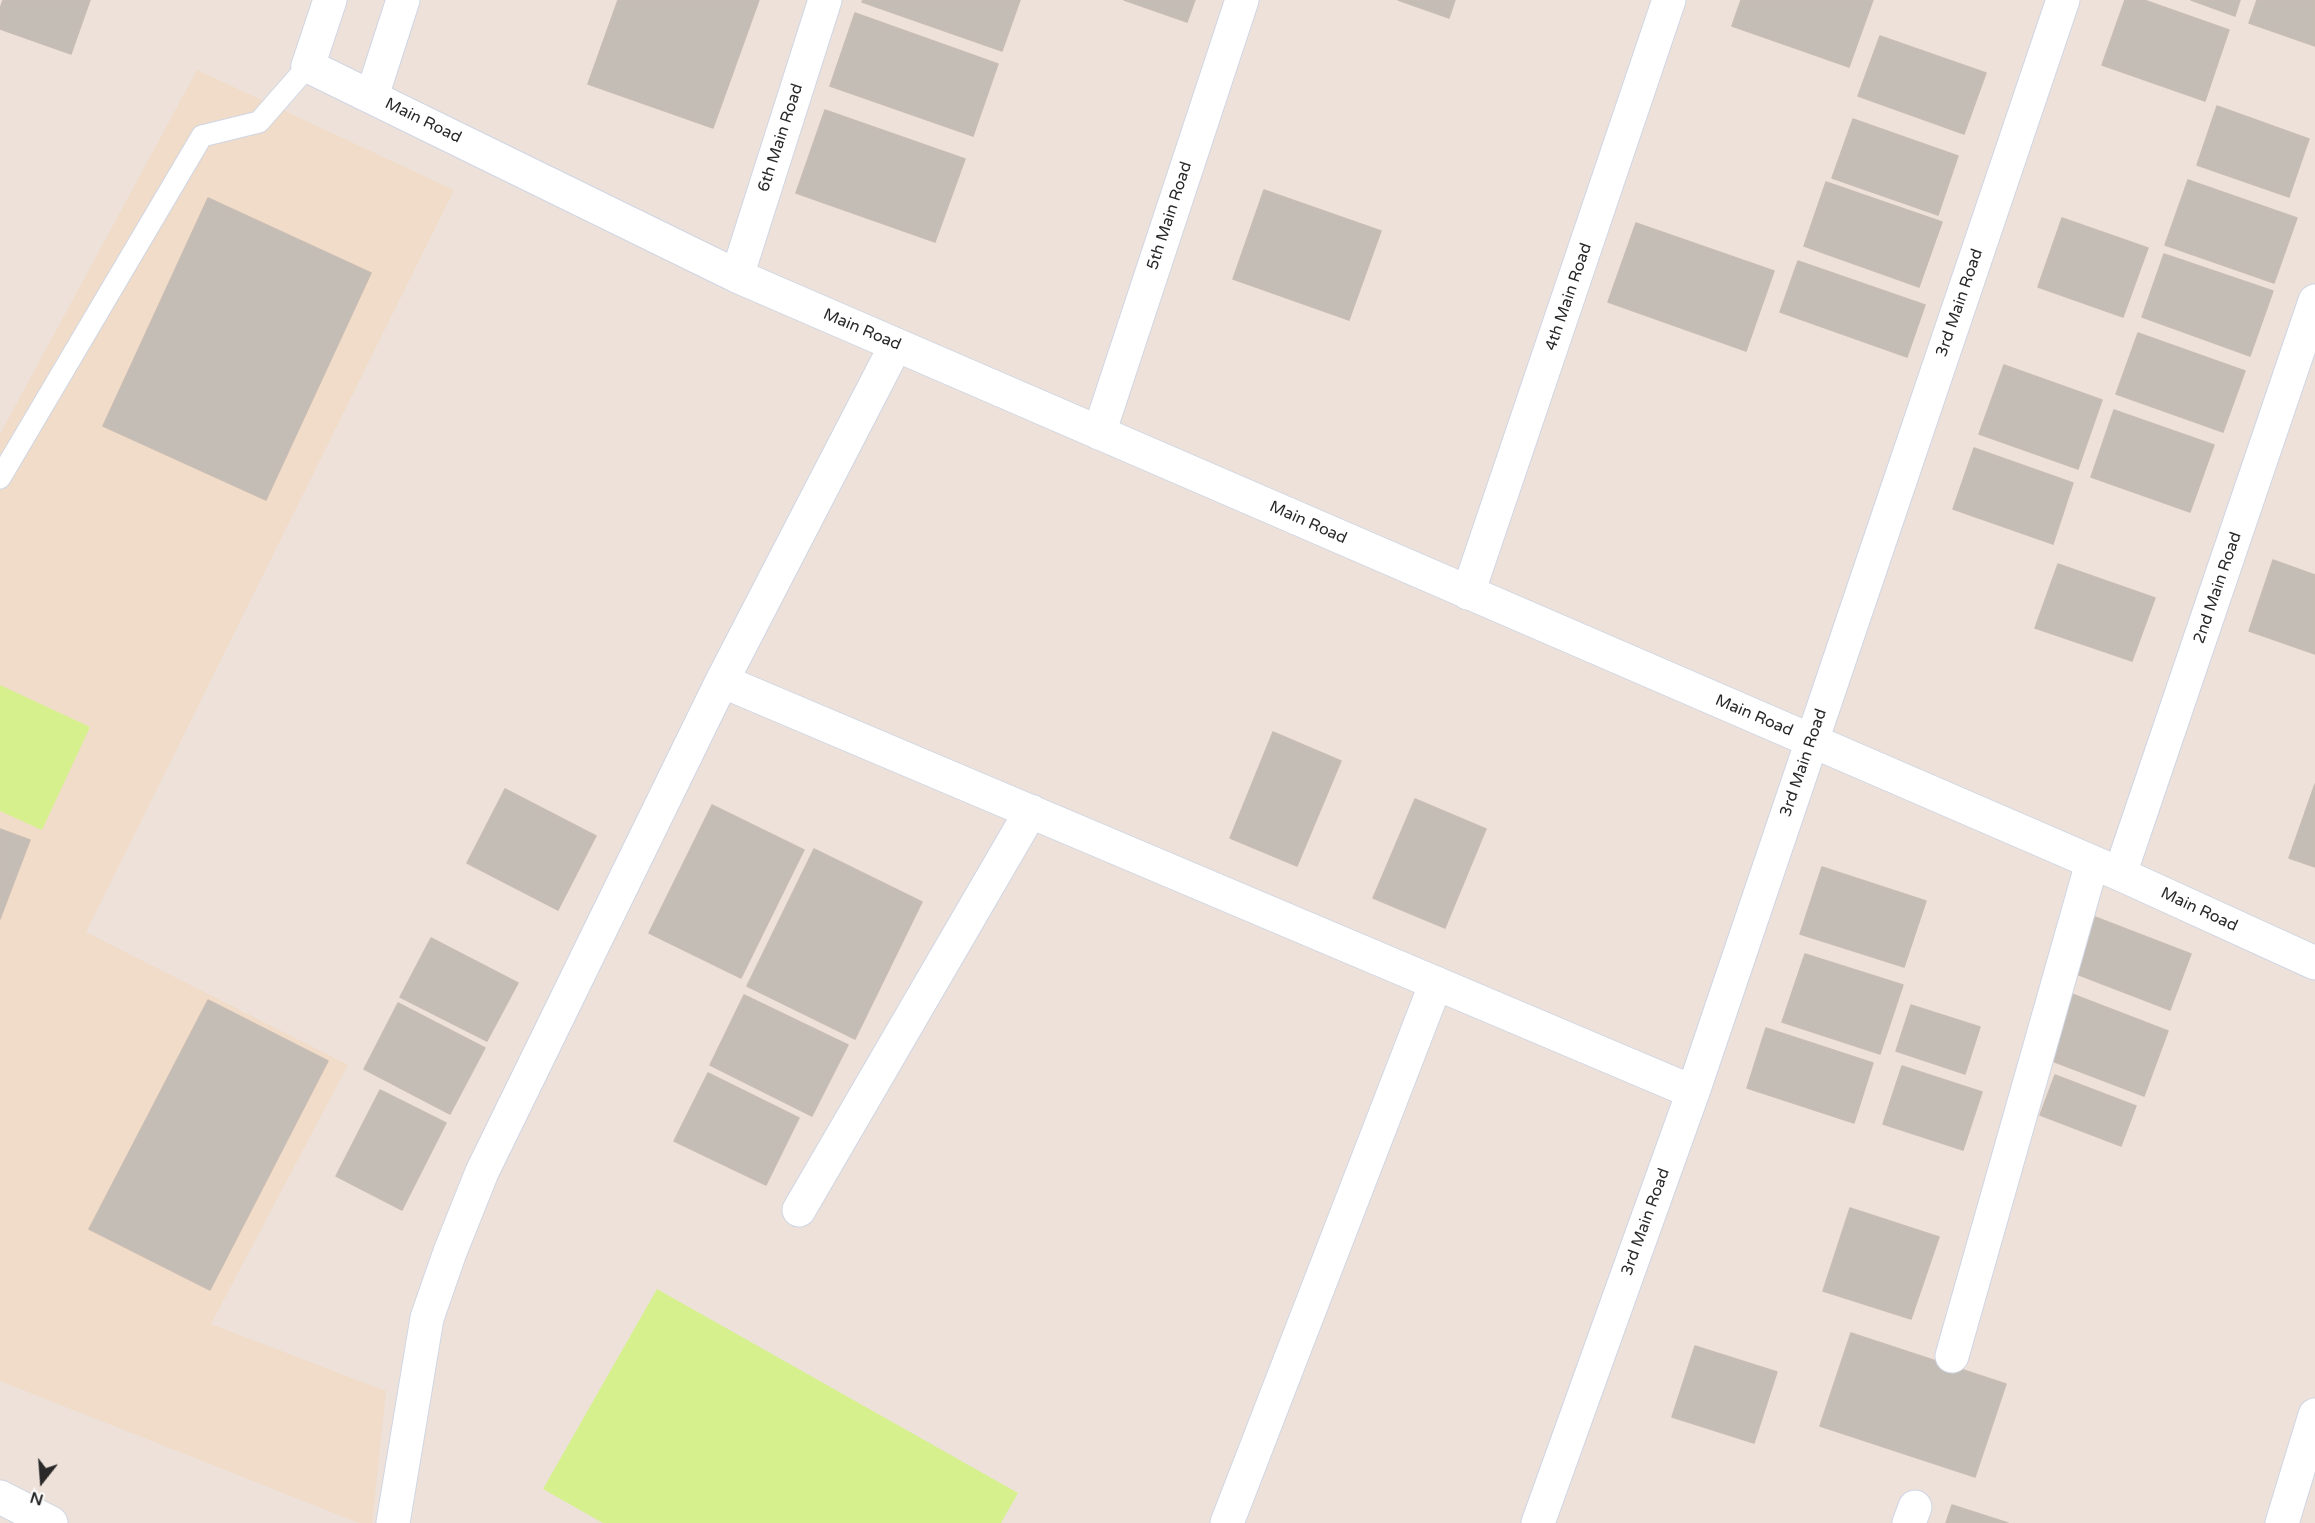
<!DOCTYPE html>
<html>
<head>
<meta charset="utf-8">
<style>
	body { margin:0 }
	#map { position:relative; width:2315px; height:1523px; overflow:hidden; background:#ede1da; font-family:"Varela Round",sans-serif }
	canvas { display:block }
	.north { position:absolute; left:12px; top:1451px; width:60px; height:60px; -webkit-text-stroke:4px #fff; paint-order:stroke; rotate:197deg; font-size:16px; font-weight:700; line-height:24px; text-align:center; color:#292929 }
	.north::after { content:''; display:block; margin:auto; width:21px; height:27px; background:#292929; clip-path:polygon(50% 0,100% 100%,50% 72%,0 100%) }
</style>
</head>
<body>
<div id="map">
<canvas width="2315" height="1523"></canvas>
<div class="north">N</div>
</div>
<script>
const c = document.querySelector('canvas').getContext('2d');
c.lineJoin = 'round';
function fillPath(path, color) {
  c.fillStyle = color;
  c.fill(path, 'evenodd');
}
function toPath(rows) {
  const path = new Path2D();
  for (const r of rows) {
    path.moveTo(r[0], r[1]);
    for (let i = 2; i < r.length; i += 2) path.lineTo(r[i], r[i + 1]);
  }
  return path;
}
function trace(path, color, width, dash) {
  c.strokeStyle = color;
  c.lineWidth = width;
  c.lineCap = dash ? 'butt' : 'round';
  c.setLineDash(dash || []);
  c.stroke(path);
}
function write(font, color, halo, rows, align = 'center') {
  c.font = font + ' "Varela Round",sans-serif';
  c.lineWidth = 4.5;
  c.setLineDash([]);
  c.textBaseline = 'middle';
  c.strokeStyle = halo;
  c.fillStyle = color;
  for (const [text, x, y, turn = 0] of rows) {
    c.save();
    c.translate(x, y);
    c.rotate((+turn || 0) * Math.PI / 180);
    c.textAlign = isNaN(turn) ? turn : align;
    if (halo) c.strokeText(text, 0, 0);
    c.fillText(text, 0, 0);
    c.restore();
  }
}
fillPath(toPath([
	[197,70,454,190,86,932,348,1065,211,1324,386,1391,372,1523,359,1523,0,1381,0,434]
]), '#f0dcc8');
fillPath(toPath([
	[0,685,90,727,42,830,0,811],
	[657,1289,1018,1493,1001,1523,603,1523,543,1489]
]), '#d6f08d');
const building = toPath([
	[3,0,90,0,71,54,0,29,0,9,3,0],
	[618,0,759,0,713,128,588,84,618,0],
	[863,0,1020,0,1002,51,862,2,863,0],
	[1124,0,1195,0,1187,22,1124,0],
	[1398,0,1455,0,1449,18,1398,0],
	[1741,0,1873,0,1849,67,1732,26,1741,0],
	[2125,0,2144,0,2229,30,2205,101,2102,65,2125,0],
	[2191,0,2240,0,2235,16,2191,0],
	[2257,0,2315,0,2315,46,2249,23,2257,0],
	[855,13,998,64,973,136,830,86,855,13],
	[1880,36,1986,73,1964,134,1858,96,1880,36],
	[2217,106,2309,139,2289,197,2197,165,2217,106],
	[825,110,965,159,935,242,796,193,825,110],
	[1853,119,1958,156,1938,215,1832,178,1853,119],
	[2188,180,2297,218,2274,283,2165,245,2188,180],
	[1826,182,1942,222,1919,287,1804,246,1826,182],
	[1264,190,1381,231,1349,320,1233,279,1264,190],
	[208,198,371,273,266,500,103,426,208,198],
	[2062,218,2148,248,2123,317,2038,287,2062,218],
	[1636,223,1774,271,1746,351,1608,302,1636,223],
	[2164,254,2273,291,2250,356,2142,317,2164,254],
	[1798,261,1925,305,1907,357,1780,312,1798,261],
	[2138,333,2245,371,2223,432,2116,394,2138,333],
	[2004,365,2102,400,2078,469,1979,434,2004,365],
	[2114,410,2214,445,2190,512,2091,477,2114,410],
	[1974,448,2073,483,2053,544,1953,509,1974,448],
	[2273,560,2315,575,2315,654,2249,631,2273,560],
	[2058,564,2155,598,2132,661,2035,628,2058,564],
	[1273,732,1341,761,1297,866,1230,838,1273,732],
	[2315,784,2315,867,2289,858,2315,784],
	[505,789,596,836,558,910,467,863,505,789],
	[1415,799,1486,829,1445,928,1373,898,1415,799],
	[712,805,804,850,741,978,649,933,712,805],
	[0,829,30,840,0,919,0,829],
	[814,849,922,902,855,1039,747,986,814,849],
	[1822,867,1926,901,1904,967,1800,934,1822,867],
	[2095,917,2191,954,2170,1010,2074,973,2095,917],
	[431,938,518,983,487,1041,400,997,431,938],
	[1805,954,1903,985,1880,1054,1782,1022,1805,954],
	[2072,994,2168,1031,2144,1096,2047,1059,2072,994],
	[744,995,848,1045,812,1116,710,1065,744,995],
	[208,1000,328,1061,210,1290,89,1229,208,1000],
	[398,1003,485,1048,450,1114,364,1069,398,1003],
	[1911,1005,1980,1027,1965,1074,1896,1051,1911,1005],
	[1766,1028,1873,1063,1854,1123,1747,1088,1766,1028],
	[1902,1066,1982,1092,1963,1150,1883,1124,1902,1066],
	[708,1073,799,1118,766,1185,674,1141,708,1073],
	[2055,1075,2136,1106,2121,1146,2040,1115,2055,1075],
	[380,1090,446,1123,402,1210,336,1176,380,1090],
	[1850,1208,1939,1237,1911,1319,1823,1291,1850,1208],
	[1851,1333,2006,1384,1975,1477,1820,1426,1851,1333],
	[1695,1346,1777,1372,1754,1443,1672,1417,1695,1346],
	[1952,1505,2008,1523,1946,1523,1952,1505]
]);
fillPath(building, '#c4bdb6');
trace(building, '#c8bdb4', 1.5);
const lane = toPath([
	[0,478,202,136,259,122,308,66]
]);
const street = toPath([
	[308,66,330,0],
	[372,96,403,0],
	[737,276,825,0],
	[896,345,722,681,1693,1092],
	[1099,433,1242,0],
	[1468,593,1669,0],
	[2120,874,2315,301],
	[799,1210,1031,811],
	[1952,1356,2092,863],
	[0,1497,51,1523],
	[393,1523,427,1318,450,1252,482,1172,722,681],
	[1227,1523,1436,983],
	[1538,1523,1693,1092,2063,0],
	[1909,1523,1915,1507],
	[2282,1523,2315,1415]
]);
const secondary = toPath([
	[308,66,737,276,2120,874,2315,963]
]);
trace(lane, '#cfd6e4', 23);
trace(street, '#cfd6e4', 35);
trace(secondary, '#cfd6e4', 35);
trace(lane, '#fff', 21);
trace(street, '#fff', 33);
trace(secondary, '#fff', 33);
write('16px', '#292929', '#fff', [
	["Main Road",423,121,26],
	["6th Main Road",781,138,-72],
	["5th Main Road",1170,216,-72],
	["4th Main Road",1569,297,-71],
	["3rd Main Road",1960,303,-71],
	["Main Road",862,330,23],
	["Main Road",1308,523,24],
	["2nd Main Road",2218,588,-71],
	["Main Road",1754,716,23],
	["3rd Main Road",1804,763,-71],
	["Main Road",2199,910,25],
	["3rd Main Road",1646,1222,-70]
]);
</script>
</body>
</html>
